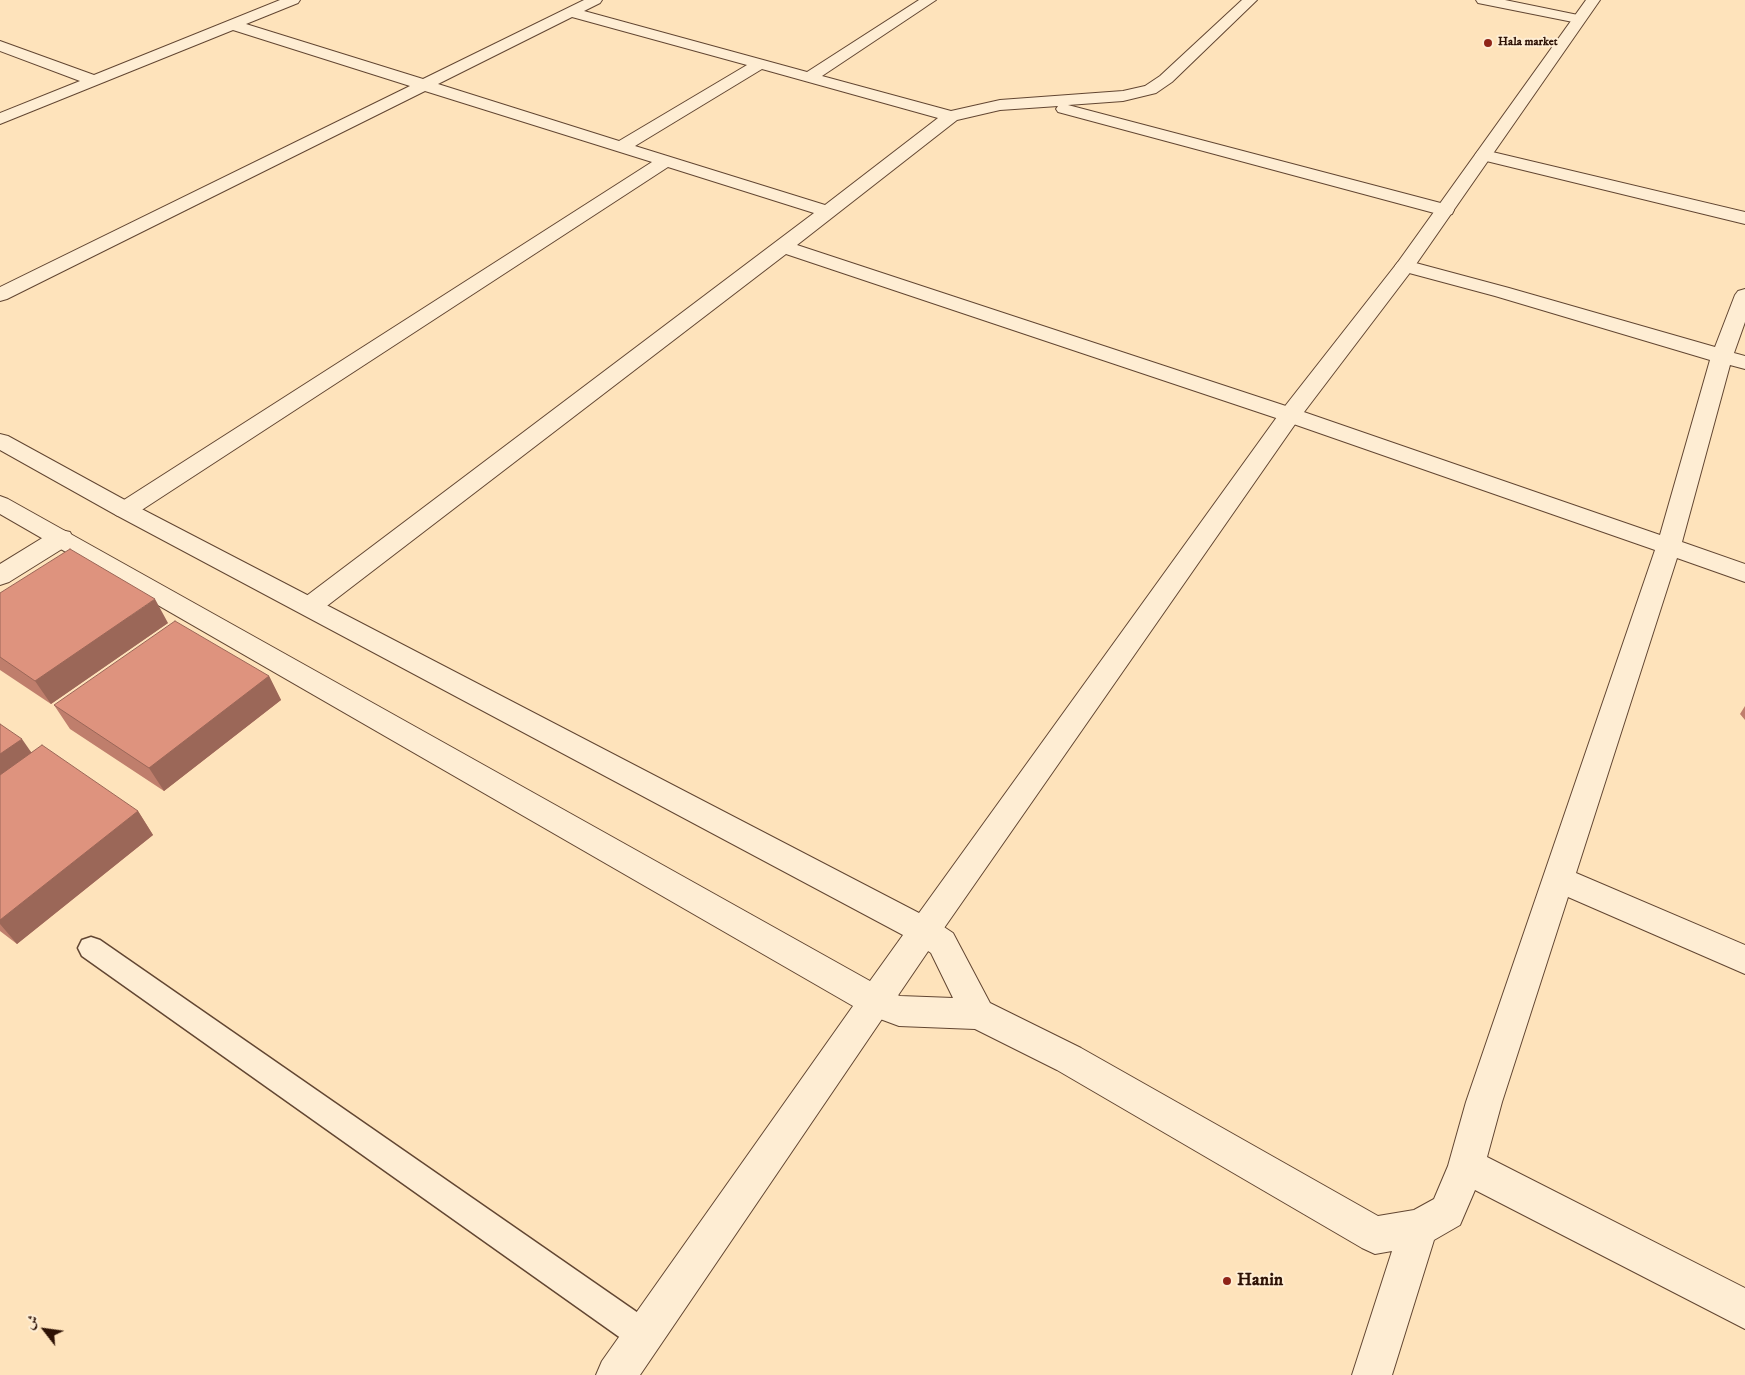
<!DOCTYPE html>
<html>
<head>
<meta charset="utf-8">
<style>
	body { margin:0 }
	#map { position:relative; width:1745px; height:1375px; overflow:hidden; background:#fee3bb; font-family:"IM FELL DW Pica",Amiri,serif }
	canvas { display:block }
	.north { position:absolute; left:20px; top:1305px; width:50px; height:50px; -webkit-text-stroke:4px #feedd3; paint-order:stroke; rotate:300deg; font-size:14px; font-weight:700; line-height:20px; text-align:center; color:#2e1205 }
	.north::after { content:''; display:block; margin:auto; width:18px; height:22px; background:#2e1205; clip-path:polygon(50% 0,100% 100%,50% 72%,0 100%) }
</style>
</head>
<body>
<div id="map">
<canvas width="1745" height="1375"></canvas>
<div class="north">ش</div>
</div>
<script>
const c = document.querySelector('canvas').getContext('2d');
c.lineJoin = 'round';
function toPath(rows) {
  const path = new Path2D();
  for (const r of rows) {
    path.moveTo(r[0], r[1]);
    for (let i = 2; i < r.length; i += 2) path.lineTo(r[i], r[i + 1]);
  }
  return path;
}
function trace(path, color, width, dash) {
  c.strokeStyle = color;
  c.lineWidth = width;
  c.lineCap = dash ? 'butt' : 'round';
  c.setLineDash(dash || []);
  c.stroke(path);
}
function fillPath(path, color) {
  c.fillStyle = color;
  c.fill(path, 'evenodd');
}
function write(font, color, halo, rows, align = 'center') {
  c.font = font + ' "IM FELL DW Pica",serif';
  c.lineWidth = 4;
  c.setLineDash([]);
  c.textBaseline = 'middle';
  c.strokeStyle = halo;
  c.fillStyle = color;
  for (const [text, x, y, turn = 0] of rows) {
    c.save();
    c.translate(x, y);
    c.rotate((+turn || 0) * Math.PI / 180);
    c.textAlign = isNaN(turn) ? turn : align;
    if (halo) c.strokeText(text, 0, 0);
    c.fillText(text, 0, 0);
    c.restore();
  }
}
const service = toPath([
	[91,937,100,940,654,1324,658,1335,654,1346,643,1350,632,1346,82,956,78,948,82,940,91,937]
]);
const minor = toPath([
	[280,0,300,0,298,3,246,24,423,79,584,0,602,0,600,3,584,11,807,72,919,0,936,0,822,76,951,111,1000,100,1123,91,1145,86,1160,76,1242,0,1257,0,1172,82,1156,93,1123,101,1068,105,1452,206,1454,210,1452,214,1445,216,1438,214,1058,112,1056,109,1058,106,1000,110,957,120,797,245,1298,410,1660,535,1710,360,1495,296,1398,270,1395,266,1398,262,1405,260,1412,262,1509,288,1715,347,1735,295,1738,291,1745,289,1745,322,1734,353,1745,356,1745,369,1730,365,1682,542,1745,564,1745,582,1677,558,1576,873,1745,945,1745,974,1568,897,1502,1102,1487,1157,1745,1288,1745,1329,1475,1190,1460,1225,1434,1240,1392,1375,1352,1375,1392,1251,1375,1254,1362,1248,1057,1070,975,1029,899,1026,864,1013,859,1002,864,991,876,987,900,996,953,998,931,953,913,941,908,931,913,921,924,917,935,921,953,933,990,1003,1081,1048,1378,1216,1414,1210,1434,1199,1448,1166,1466,1102,1655,550,1282,420,786,254,319,612,310,615,301,612,297,606,301,600,814,213,668,167,134,515,125,518,116,515,113,510,116,505,652,162,425,91,7,299,0,301,0,287,410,86,233,30,0,124,0,113,80,81,0,51,0,41,94,75,280,0],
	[572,17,747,65,619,141,438,84,572,17],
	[762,69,938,118,825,205,635,146,762,69],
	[1476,0,1505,0,1578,15,1583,16,1585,19,1583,22,1578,23,1478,3,1476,0],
	[1484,150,1745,212,1745,224,1478,159,1475,155,1478,151,1484,150],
	[61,530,70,532,73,538,70,544,9,582,0,585,0,564,52,532,61,530]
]);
const tertiary = toPath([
	[1586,0,1600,0,1412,270,1298,420,935,941,640,1375,596,1375,602,1361,853,1006,0,514,0,496,8,499,870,981,903,935,116,515,0,450,0,434,8,436,134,505,919,913,1282,410,1398,262,1586,0]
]);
trace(service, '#624632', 3);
trace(minor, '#624632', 2);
trace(tertiary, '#624632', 2);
fillPath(service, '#feedd3');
fillPath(minor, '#feedd3');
fillPath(tertiary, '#feedd3');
fillPath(toPath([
	[0,593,168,623,51,704,0,670],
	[269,676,281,700,164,791,70,729,54,705],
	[1745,706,1745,720,1740,714],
	[0,724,32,753,138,811,153,835,17,944,0,931]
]), '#bf7e6c');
fillPath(toPath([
	[155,599,168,623,51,704,35,681],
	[269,676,281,700,164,791,149,768],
	[22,739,38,762,0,790,0,754],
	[138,811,153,835,17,944,0,924,0,920]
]), '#9b6758');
const building = toPath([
	[70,549,155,599,35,681,0,657,0,593,70,549],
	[175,621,269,676,149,768,54,705,175,621],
	[0,724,22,739,0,754,0,724],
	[42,745,138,811,0,920,0,775,42,745]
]);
fillPath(building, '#de937e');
trace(building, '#9b6758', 1);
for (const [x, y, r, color] of [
	[1488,43,5,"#8f2418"],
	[1227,1281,5,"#8f2418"]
]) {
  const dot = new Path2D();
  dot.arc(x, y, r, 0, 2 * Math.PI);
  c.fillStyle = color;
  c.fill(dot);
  trace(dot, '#feedd3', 2);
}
write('bold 12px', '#2e1205', '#feedd3', [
	["Hala market",1498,43]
], 'left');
write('bold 18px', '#2e1205', '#feedd3', [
	["Hanin",1237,1281]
], 'left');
</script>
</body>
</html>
